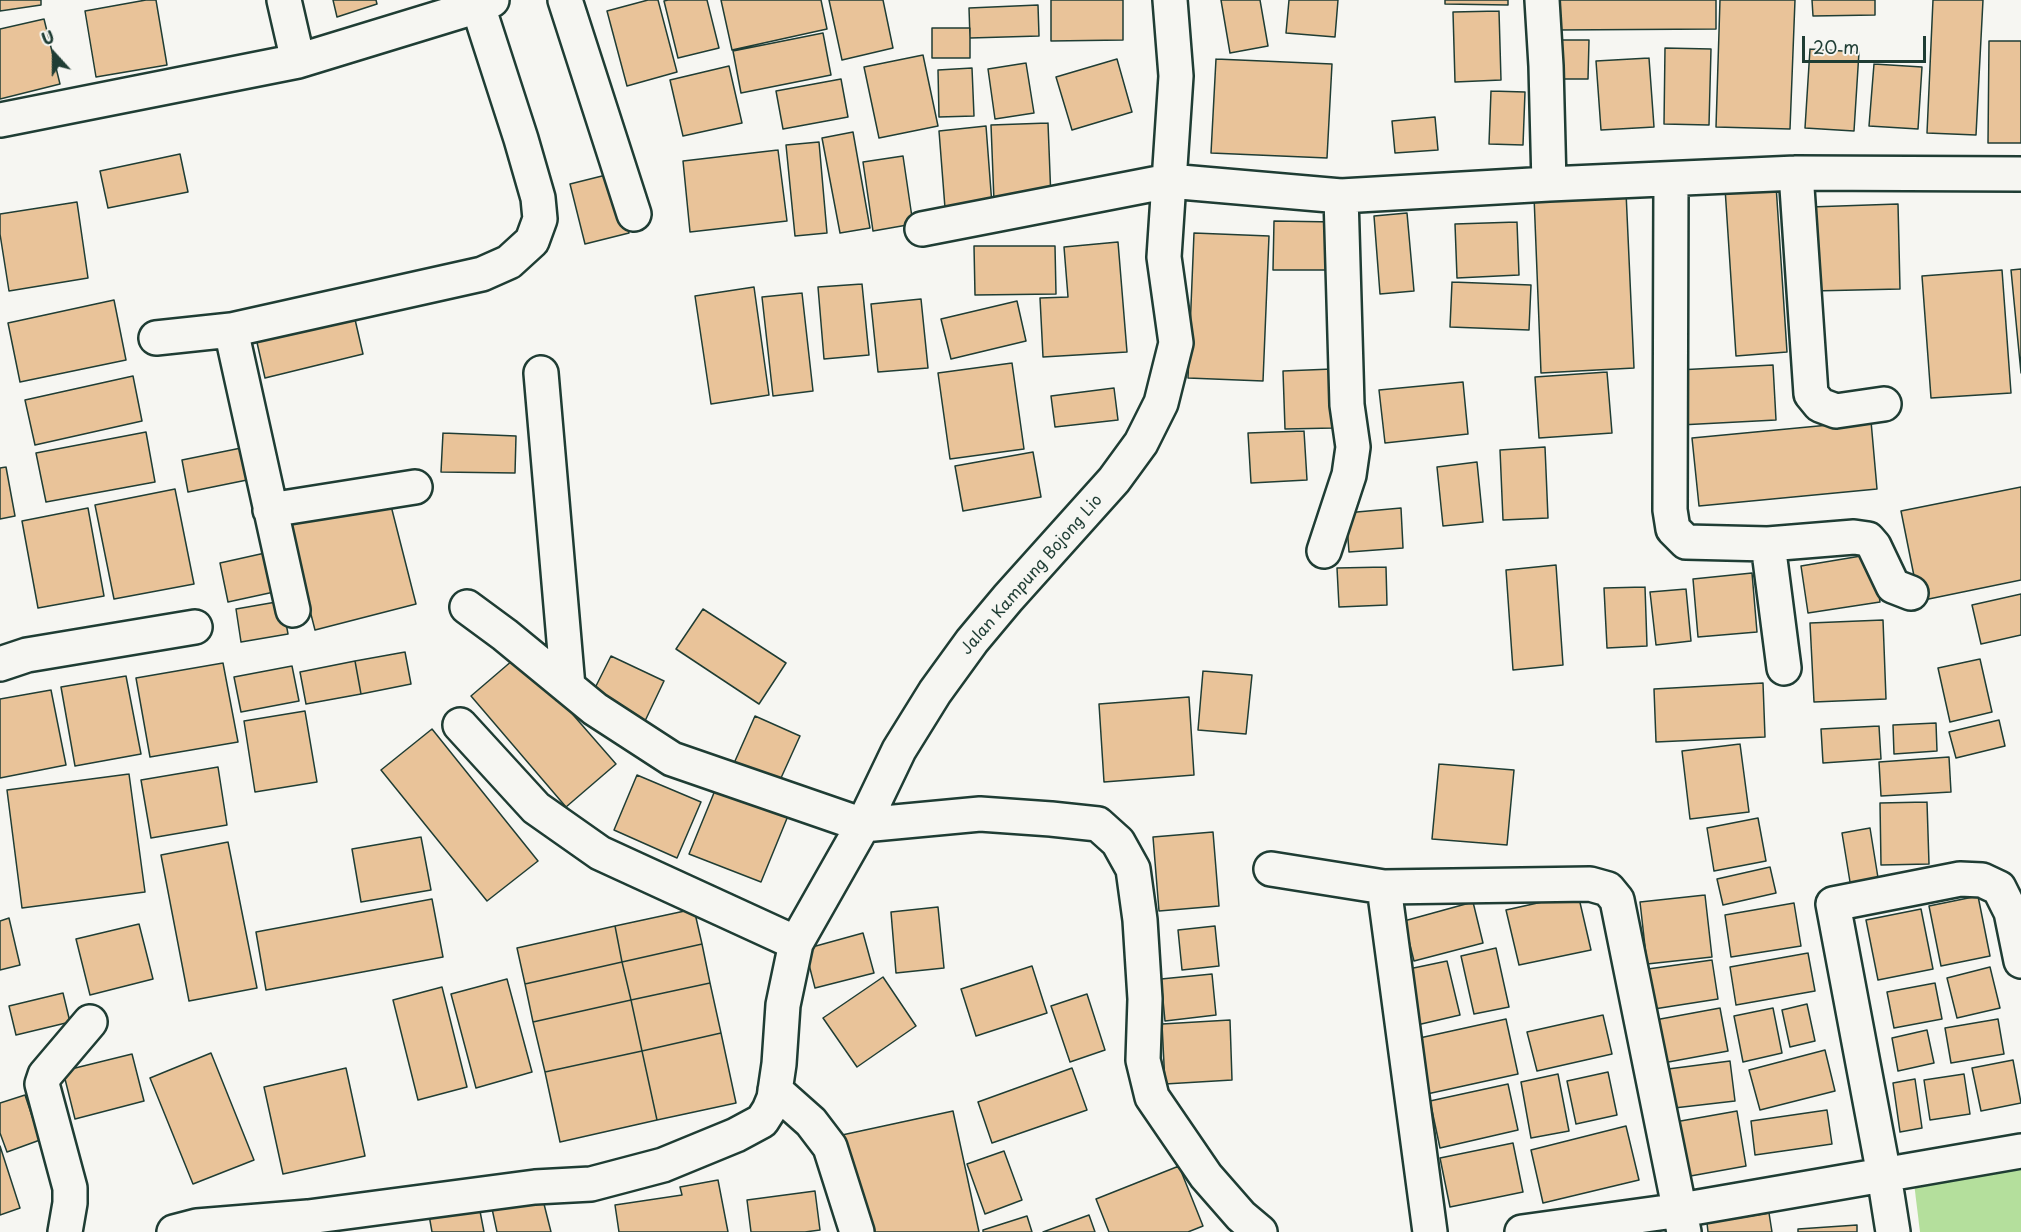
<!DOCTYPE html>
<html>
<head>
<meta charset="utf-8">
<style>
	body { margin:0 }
	#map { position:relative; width:2021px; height:1232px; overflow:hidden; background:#f6f6f2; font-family:"Playpen Sans",sans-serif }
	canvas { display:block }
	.north { position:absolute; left:24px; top:24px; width:60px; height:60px; -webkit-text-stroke:4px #f6f6f2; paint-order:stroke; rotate:339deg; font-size:16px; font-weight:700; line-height:24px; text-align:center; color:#1f3d34 }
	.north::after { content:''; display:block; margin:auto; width:21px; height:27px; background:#1f3d34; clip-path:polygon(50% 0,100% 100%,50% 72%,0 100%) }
	.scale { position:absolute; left:1802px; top:36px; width:124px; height:27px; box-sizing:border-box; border:3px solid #1f3d34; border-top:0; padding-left:8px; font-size:18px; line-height:21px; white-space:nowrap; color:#1f3d34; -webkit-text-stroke:4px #f6f6f2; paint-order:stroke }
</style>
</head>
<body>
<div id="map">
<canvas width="2021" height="1232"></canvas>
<div class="north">U</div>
<div class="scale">20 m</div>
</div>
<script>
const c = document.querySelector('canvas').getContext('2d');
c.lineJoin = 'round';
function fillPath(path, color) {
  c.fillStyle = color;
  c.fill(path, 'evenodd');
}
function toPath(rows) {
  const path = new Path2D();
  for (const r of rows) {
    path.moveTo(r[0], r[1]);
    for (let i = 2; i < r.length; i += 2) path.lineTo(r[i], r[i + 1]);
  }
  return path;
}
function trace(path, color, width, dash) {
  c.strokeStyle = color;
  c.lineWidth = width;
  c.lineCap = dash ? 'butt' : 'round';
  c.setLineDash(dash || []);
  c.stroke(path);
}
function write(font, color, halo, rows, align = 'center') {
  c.font = font + ' "Playpen Sans",sans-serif';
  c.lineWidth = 6;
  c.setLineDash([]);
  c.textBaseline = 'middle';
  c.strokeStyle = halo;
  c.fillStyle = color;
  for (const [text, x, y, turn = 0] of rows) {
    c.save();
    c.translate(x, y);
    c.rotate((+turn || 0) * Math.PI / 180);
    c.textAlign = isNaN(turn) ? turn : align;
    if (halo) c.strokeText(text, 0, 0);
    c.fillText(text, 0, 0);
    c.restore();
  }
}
fillPath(toPath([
	[2021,1170,2021,1232,1920,1232,1914,1183]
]), '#b4df9c');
const building = toPath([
	[0,0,41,0,41,5,0,11,0,0],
	[146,0,156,0,167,65,96,77,85,11,146,0],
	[333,0,376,0,377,4,337,17,333,0],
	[648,0,658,0,677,72,627,86,607,11,648,0],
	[668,0,707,0,719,48,678,58,664,1,668,0],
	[721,0,821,0,827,29,732,50,721,0],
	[829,0,883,0,893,48,842,60,829,0],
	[1051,0,1123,0,1123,40,1051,41,1051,0],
	[1221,0,1260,0,1268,46,1230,53,1221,0],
	[1289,0,1338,0,1335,37,1286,33,1289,0],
	[1445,0,1508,0,1508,5,1445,4,1445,0],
	[1557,0,1716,0,1716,29,1557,30,1557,0],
	[1720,0,1795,0,1790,129,1716,127,1720,0],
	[1812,0,1875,0,1875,15,1813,16,1812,0],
	[1933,0,1983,0,1976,135,1927,133,1933,0],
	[1038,5,1039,36,970,38,969,8,1038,5],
	[1499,11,1501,80,1455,82,1453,12,1499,11],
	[44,19,60,84,0,99,0,29,44,19],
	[932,28,970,28,970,58,932,58,932,28],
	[823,33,831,75,741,93,733,51,823,33],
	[1559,40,1589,40,1588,79,1558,79,1559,40],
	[1989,41,2021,41,2021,143,1988,143,1989,41],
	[1665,48,1711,49,1709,125,1664,124,1665,48],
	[1810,49,1859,52,1854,131,1805,128,1810,49],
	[923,55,938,126,879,138,864,67,923,55],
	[1649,58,1654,127,1601,130,1596,61,1649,58],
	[1117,59,1132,112,1072,130,1056,77,1117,59],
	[1216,59,1332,64,1327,158,1211,153,1216,59],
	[1026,63,1034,113,995,119,988,69,1026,63],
	[1874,64,1922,67,1918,129,1869,126,1874,64],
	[729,66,742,123,683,136,670,80,729,66],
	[972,68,974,116,939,117,938,70,972,68],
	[841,79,848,117,783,129,776,91,841,79],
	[1491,91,1525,92,1523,145,1489,144,1491,91],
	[1435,117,1438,150,1395,153,1392,121,1435,117],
	[1048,123,1051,199,994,201,991,125,1048,123],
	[986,126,992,205,945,208,939,131,986,126],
	[853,132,870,228,840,233,822,138,853,132],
	[819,142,827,233,795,236,786,145,819,142],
	[778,150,787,221,690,232,683,161,778,150],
	[180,154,188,192,108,208,100,171,180,154],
	[903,156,913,224,873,231,863,162,903,156],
	[614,173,629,233,585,244,570,184,614,173],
	[1776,185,1787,352,1736,356,1725,188,1776,185],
	[1626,192,1634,368,1541,373,1534,196,1626,192],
	[77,202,88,278,9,291,0,234,0,214,77,202],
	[1898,204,1900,289,1812,291,1810,207,1898,204],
	[1407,213,1414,291,1380,294,1374,216,1407,213],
	[1274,221,1336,222,1335,270,1273,270,1274,221],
	[1517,222,1519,275,1457,278,1455,224,1517,222],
	[1194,233,1269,236,1263,381,1188,378,1194,233],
	[1118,242,1127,352,1043,357,1040,298,1068,297,1064,247,1118,242],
	[974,246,1055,246,1056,294,975,295,974,246],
	[2021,269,2021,373,2011,270,2021,269],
	[2002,270,2011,393,1931,398,1922,276,2002,270],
	[1452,282,1531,285,1529,330,1450,327,1452,282],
	[862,284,869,355,824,359,818,287,862,284],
	[754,287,769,395,711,404,695,296,754,287],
	[802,293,813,391,773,396,762,297,802,293],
	[921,299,928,368,878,372,871,304,921,299],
	[114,300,126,360,20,382,8,323,114,300],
	[1017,301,1026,341,951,359,941,319,1017,301],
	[354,315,363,354,265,378,256,338,354,315],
	[1012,363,1024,449,950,459,938,373,1012,363],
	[1773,365,1776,420,1680,425,1678,370,1773,365],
	[1332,369,1334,428,1285,429,1283,371,1332,369],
	[1607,372,1612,433,1539,438,1535,377,1607,372],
	[133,376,142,421,35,445,25,400,133,376],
	[1463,382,1468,434,1385,443,1379,390,1463,382],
	[1114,388,1118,420,1055,427,1051,396,1114,388],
	[1871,421,1877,489,1699,506,1692,438,1871,421],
	[1304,431,1307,480,1251,483,1248,433,1304,431],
	[146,432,155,482,46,502,36,453,146,432],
	[443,433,516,436,515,473,441,472,443,433],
	[1545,447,1548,518,1503,520,1500,450,1545,447],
	[241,448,247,480,188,492,182,460,241,448],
	[1033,452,1041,497,963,511,955,466,1033,452],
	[1477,462,1483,522,1443,526,1437,467,1477,462],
	[6,467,15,516,0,519,0,468,6,467],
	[2021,487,2021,580,1919,601,1901,511,2021,487],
	[175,489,194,584,114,599,95,505,175,489],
	[389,498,416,604,315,630,288,525,389,498],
	[88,508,104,596,38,608,22,521,88,508],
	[1401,508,1403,548,1349,552,1346,513,1401,508],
	[265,553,274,592,228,602,220,563,265,553],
	[1873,554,1880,602,1808,613,1801,566,1873,554],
	[1556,565,1563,665,1513,670,1506,570,1556,565],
	[1386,567,1387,605,1339,607,1337,568,1386,567],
	[1752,573,1757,632,1698,637,1693,579,1752,573],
	[1645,587,1647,646,1607,648,1604,588,1645,587],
	[1686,589,1691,641,1656,645,1650,592,1686,589],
	[2021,594,2021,635,1981,644,1972,605,2021,594],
	[282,601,288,634,241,642,236,609,282,601],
	[703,609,786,663,759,704,676,649,703,609],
	[1883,620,1886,699,1814,702,1810,623,1883,620],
	[405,652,411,684,361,694,355,661,405,652],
	[520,654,616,764,566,807,471,696,520,654],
	[611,656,664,681,645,721,591,696,611,656],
	[1980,659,1992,712,1950,722,1938,668,1980,659],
	[355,661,361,694,306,704,300,672,355,661],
	[223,663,238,742,150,757,136,678,223,663],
	[292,666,299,701,241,712,234,677,292,666],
	[1203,671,1252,675,1246,734,1198,730,1203,671],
	[126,676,141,754,75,766,61,687,126,676],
	[1763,683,1765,737,1656,742,1654,689,1763,683],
	[51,690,66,765,0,778,0,699,51,690],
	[1189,697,1194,775,1104,782,1099,704,1189,697],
	[305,711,317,782,255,792,244,721,305,711],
	[755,716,800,736,776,789,731,770,755,716],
	[1999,720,2005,746,1956,758,1949,732,1999,720],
	[1936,723,1937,751,1894,754,1893,725,1936,723],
	[1879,726,1881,759,1823,763,1821,729,1879,726],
	[432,729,538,861,487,901,381,770,432,729],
	[1740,744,1749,812,1690,819,1682,751,1740,744],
	[1949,757,1951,792,1881,796,1879,762,1949,757],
	[1439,764,1514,770,1507,845,1432,839,1439,764],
	[218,767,227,825,151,838,141,780,218,767],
	[129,774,145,892,22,908,7,790,129,774],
	[637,775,701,802,677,858,614,830,637,775],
	[718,783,790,811,761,882,689,854,718,783],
	[1927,802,1929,864,1881,865,1880,803,1927,802],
	[1758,818,1766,861,1714,871,1707,828,1758,818],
	[1870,828,1879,884,1851,888,1842,833,1870,828],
	[1213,832,1219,906,1159,911,1153,837,1213,832],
	[421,837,431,890,361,902,352,849,421,837],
	[228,842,257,988,189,1001,161,855,228,842],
	[1770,867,1776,893,1723,905,1717,879,1770,867],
	[1578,894,1591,950,1519,965,1506,910,1578,894],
	[1705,895,1712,957,1647,964,1640,902,1705,895],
	[1978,896,1990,956,1941,966,1929,906,1978,896],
	[432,899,443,957,266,990,256,932,432,899],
	[1473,902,1483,943,1414,961,1404,921,1473,902],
	[1794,903,1801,946,1731,957,1725,915,1794,903],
	[938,907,944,968,896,973,891,912,938,907],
	[694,909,702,944,622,962,615,926,694,909],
	[1921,909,1933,969,1878,980,1866,920,1921,909],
	[9,918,20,965,0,970,0,921,9,918],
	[139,924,153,979,90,995,76,939,139,924],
	[615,926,622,962,525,984,517,948,615,926],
	[1215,926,1219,966,1182,970,1178,930,1215,926],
	[863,933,874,973,815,988,805,949,863,933],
	[702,944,710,983,631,1000,622,962,702,944],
	[1496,948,1509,1007,1474,1014,1461,956,1496,948],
	[1808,953,1815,991,1736,1005,1730,967,1808,953],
	[1712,960,1718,999,1654,1009,1648,969,1712,960],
	[1447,961,1460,1015,1417,1025,1404,970,1447,961],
	[622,962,631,1000,533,1022,525,984,622,962],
	[1032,966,1047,1013,976,1036,961,989,1032,966],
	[1990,967,2000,1008,1957,1018,1947,978,1990,967],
	[1212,974,1216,1015,1165,1021,1161,979,1212,974],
	[883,977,916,1026,857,1067,823,1018,883,977],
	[507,979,532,1072,476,1088,451,994,507,979],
	[710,983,721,1033,642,1051,631,1000,710,983],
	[1935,983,1942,1019,1894,1028,1887,992,1935,983],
	[442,987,467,1087,418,1100,393,1000,442,987],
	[63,993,70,1022,16,1035,9,1006,63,993],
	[1087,994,1105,1050,1070,1062,1051,1006,1087,994],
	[631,1000,642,1051,545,1072,533,1022,631,1000],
	[1807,1004,1815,1041,1790,1047,1782,1010,1807,1004],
	[1720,1008,1728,1051,1663,1063,1655,1020,1720,1008],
	[1773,1008,1782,1053,1743,1062,1734,1016,1773,1008],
	[1603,1015,1612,1054,1537,1071,1527,1032,1603,1015],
	[1506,1019,1518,1074,1427,1094,1415,1039,1506,1019],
	[1998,1019,2004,1054,1951,1063,1945,1028,1998,1019],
	[1230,1020,1232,1080,1165,1084,1162,1024,1230,1020],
	[1927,1030,1934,1063,1898,1071,1892,1038,1927,1030],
	[721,1033,736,1103,657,1120,642,1051,721,1033],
	[1825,1050,1835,1091,1760,1110,1749,1070,1825,1050],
	[642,1051,657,1120,560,1142,545,1072,642,1051],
	[211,1053,254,1160,193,1184,150,1078,211,1053],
	[132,1054,144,1101,75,1119,63,1071,132,1054],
	[2013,1060,2021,1103,1981,1111,1972,1068,2013,1060],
	[1730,1061,1735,1101,1674,1108,1668,1069,1730,1061],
	[346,1068,365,1156,283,1174,264,1087,346,1068],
	[1072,1068,1087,1110,992,1143,978,1102,1072,1068],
	[1608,1072,1617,1115,1576,1124,1567,1081,1608,1072],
	[1558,1074,1569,1131,1531,1138,1521,1082,1558,1074],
	[1964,1074,1970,1114,1930,1120,1924,1080,1964,1074],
	[1915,1079,1922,1128,1900,1132,1893,1083,1915,1079],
	[1508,1084,1518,1130,1440,1148,1430,1101,1508,1084],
	[25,1095,40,1140,7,1152,0,1133,0,1103,25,1095],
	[1827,1110,1832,1144,1755,1155,1751,1121,1827,1110],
	[953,1111,979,1232,868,1232,842,1135,953,1111],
	[1737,1111,1746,1166,1685,1177,1675,1122,1737,1111],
	[1626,1126,1639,1180,1543,1203,1531,1150,1626,1126],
	[1513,1143,1523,1192,1450,1207,1440,1158,1513,1143],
	[0,1146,20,1208,0,1215,0,1146],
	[1004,1151,1022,1200,985,1214,967,1164,1004,1151],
	[1179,1166,1203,1226,1188,1232,1109,1232,1096,1199,1179,1166],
	[718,1180,728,1232,619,1232,615,1205,682,1195,680,1187,718,1180],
	[815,1191,820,1230,805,1232,751,1232,747,1200,815,1191],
	[541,1192,551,1232,497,1232,491,1204,541,1192],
	[479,1206,484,1232,432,1232,429,1215,479,1206],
	[1769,1213,1772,1232,1708,1232,1707,1223,1769,1213],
	[1089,1215,1095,1232,1043,1232,1089,1215],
	[1027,1216,1032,1232,983,1232,983,1230,1027,1216],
	[1857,1225,1857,1232,1798,1232,1798,1229,1857,1225]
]);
fillPath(building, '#e9c399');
trace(building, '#1f3d34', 1.5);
const minor = toPath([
	[284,0,298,61],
	[565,0,634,214],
	[1542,0,1546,66,1549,184],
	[0,120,298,61,478,6,492,0],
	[1796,173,1811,394,1820,405,1836,411,1884,404],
	[1671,180,1670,510,1673,529,1686,542,1768,544,1784,668],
	[922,229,1169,181,1341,196,1549,184,1796,173,2021,174],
	[156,338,231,330],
	[541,373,568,687],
	[270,510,415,487],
	[1768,544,1854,537,1868,539,1874,546,1893,586,1911,593],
	[1324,551,1349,475,1353,447,1347,405,1341,196],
	[467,607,505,635,595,709,672,759,863,825,980,814,1051,819,1098,824,1118,842,1133,869,1140,920,1145,999,1143,1060,1152,1097,1206,1176,1241,1216,1260,1232],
	[293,610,231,330,482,274,509,262,532,241,540,219,538,198,521,139,478,6],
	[0,664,27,655,195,627],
	[460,725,536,808,600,853,796,943],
	[1271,869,1384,887,1590,884,1608,889,1617,900,1684,1232],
	[1384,887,1430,1232],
	[775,1090,811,1122,830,1147,857,1232],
	[65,1232,70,1203,70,1188,42,1084,45,1075,90,1022],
	[174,1232,197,1226,308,1217,535,1187,591,1184,663,1165,736,1135,762,1121,769,1110,774,1098,779,1064,783,1005,796,943,863,825,899,750,935,692,972,641,1008,598,1114,480,1141,443,1161,403,1176,343,1164,257,1176,76,1170,0],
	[1522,1232,1681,1210,2021,1151],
	[1893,1232,1884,1175,1833,904,1960,879,1982,880,1999,888,2011,912,2021,961]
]);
trace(minor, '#1f3d34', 38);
trace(minor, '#f6f6f2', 33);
write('16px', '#1f3d34', '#f6f6f2', [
	["Jalan Kampung Bojong Lio",1032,575,-49]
]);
</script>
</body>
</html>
